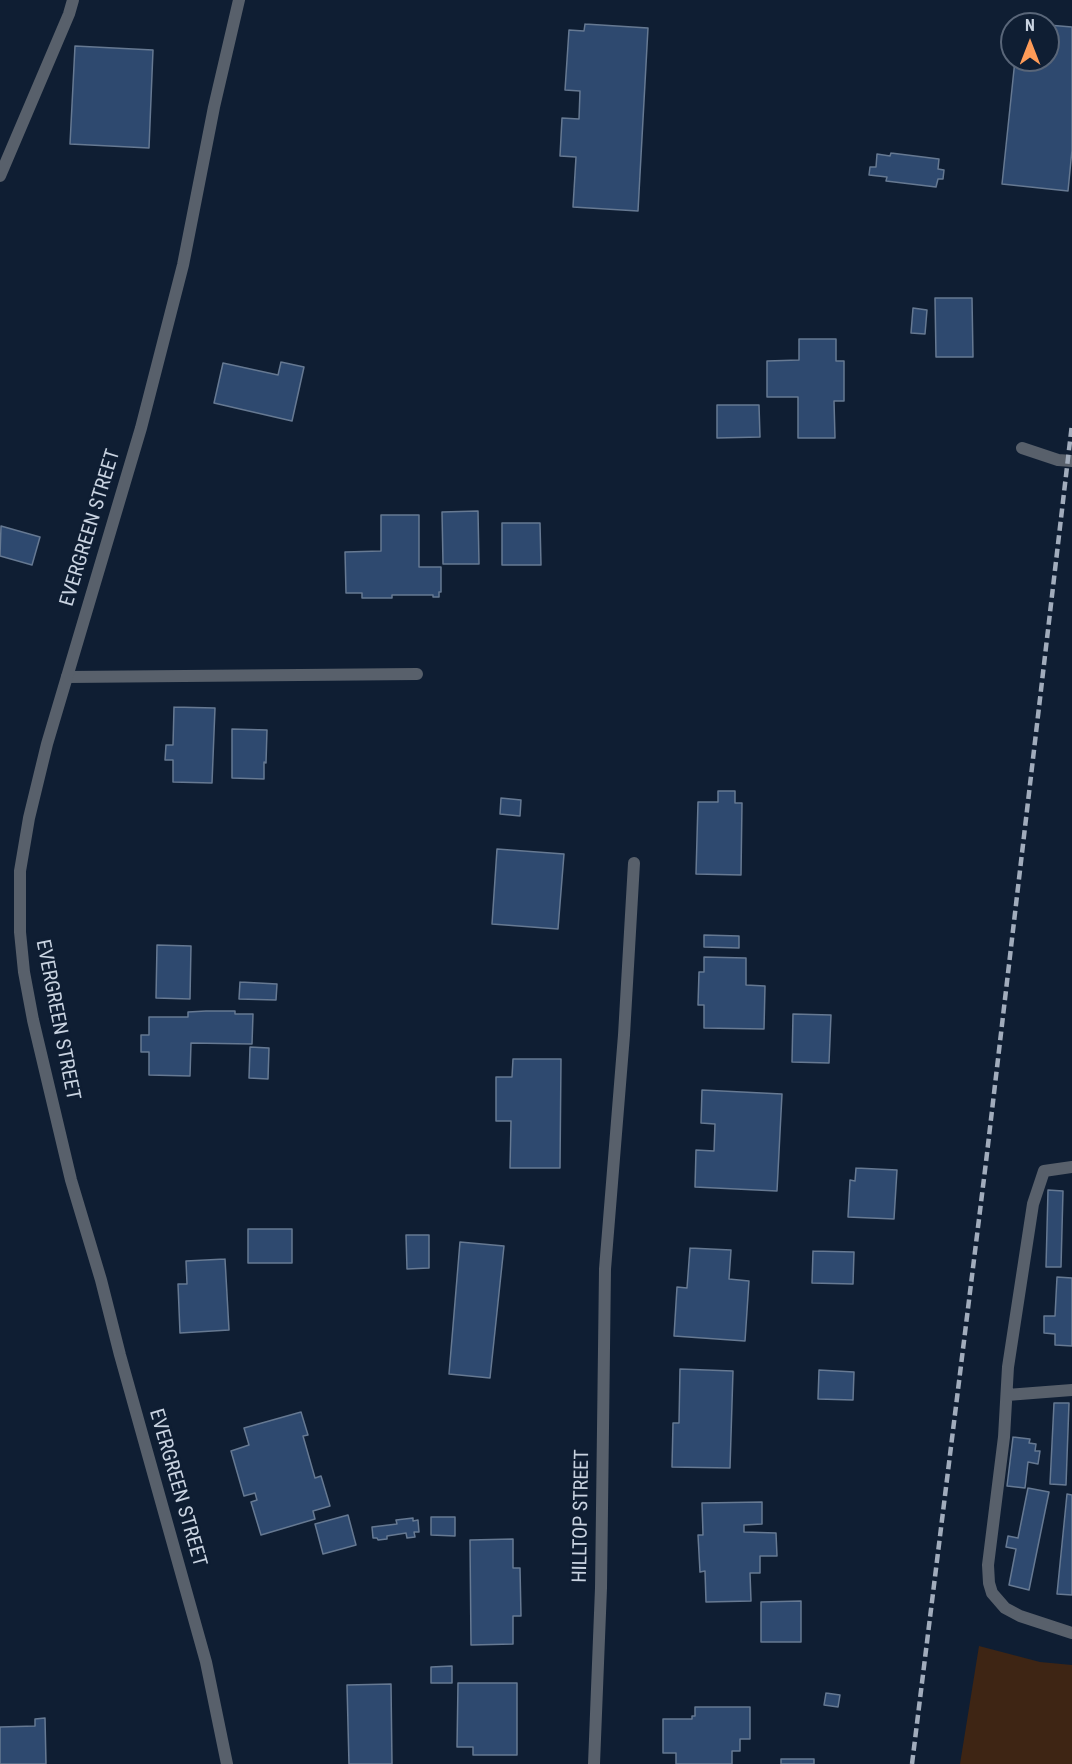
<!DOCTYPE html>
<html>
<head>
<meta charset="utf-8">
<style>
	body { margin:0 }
	#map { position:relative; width:1072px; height:1764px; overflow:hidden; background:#0f1e33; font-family:"Roboto Condensed",sans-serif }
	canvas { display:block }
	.north { position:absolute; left:1000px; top:12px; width:60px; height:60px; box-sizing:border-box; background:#0f1e33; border:2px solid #596679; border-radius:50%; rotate:0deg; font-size:16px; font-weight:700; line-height:24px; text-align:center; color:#c9d3e1 }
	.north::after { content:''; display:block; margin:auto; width:21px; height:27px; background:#fe9b58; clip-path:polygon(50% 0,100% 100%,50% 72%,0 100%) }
</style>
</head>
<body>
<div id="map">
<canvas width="1072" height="1764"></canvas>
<div class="north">N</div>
</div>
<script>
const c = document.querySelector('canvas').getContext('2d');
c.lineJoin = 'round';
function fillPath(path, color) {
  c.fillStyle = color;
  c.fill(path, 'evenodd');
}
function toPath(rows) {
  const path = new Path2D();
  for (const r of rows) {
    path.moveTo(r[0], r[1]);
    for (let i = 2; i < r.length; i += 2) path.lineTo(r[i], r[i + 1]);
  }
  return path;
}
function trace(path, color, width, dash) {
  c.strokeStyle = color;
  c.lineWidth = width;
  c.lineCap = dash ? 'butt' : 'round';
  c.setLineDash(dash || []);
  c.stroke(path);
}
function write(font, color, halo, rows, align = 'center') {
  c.font = font + ' "Roboto Condensed",sans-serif';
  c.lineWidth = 5;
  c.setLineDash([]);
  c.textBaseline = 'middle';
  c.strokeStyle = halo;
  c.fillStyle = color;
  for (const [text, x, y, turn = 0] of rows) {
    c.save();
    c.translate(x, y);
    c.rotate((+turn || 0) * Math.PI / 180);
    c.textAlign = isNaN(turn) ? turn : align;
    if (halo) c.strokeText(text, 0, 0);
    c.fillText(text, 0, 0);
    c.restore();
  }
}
fillPath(toPath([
	[979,1646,1040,1662,1072,1665,1072,1764,960,1764]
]), '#3e2514');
const building = toPath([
	[585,24,648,28,638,211,573,207,576,157,560,156,562,118,579,119,580,91,565,90,569,30,584,31,585,24],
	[1048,25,1072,27,1072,150,1068,191,1002,184,1015,60,1048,60,1048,25],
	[75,46,153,50,149,148,70,144,75,46],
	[891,153,939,159,938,169,944,170,943,179,938,179,936,187,886,181,887,177,869,175,870,167,876,167,877,154,890,156,891,153],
	[935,298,972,298,973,357,936,357,935,298],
	[913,308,927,310,925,334,911,333,913,308],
	[799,339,836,339,836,361,844,361,844,401,834,401,835,438,798,438,798,397,767,397,767,361,799,360,799,339],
	[281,362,304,367,292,421,214,403,223,363,278,375,281,362],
	[717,405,759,405,760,437,717,438,717,405],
	[478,511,479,564,443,564,442,512,478,511],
	[381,515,419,515,419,567,441,567,441,592,439,592,439,597,433,597,433,595,392,595,392,598,362,598,362,593,346,593,345,552,381,551,381,515],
	[502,523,540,523,541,565,502,565,502,523],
	[1,526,40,537,32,565,0,556,1,526],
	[174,707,215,708,212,783,173,782,173,760,165,760,166,745,173,745,174,707],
	[232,729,267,730,266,763,264,762,264,779,232,778,232,729],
	[718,791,735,791,735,803,742,803,741,875,696,874,698,802,718,802,718,791],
	[501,798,521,800,520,816,500,814,501,798],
	[497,849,564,854,558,929,492,924,497,849],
	[704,935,739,936,739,948,704,947,704,935],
	[157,945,191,946,190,999,156,998,157,945],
	[704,957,746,958,746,985,765,986,764,1029,704,1028,704,1005,698,1005,699,972,704,972,704,957],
	[240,982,277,984,276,1000,239,999,240,982],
	[206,1011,235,1011,235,1014,253,1014,252,1044,191,1043,190,1076,149,1075,149,1052,141,1052,141,1035,149,1035,149,1017,188,1017,188,1012,206,1011],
	[793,1014,831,1015,829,1063,792,1062,793,1014],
	[250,1047,269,1048,268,1079,249,1078,250,1047],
	[513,1059,561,1059,560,1168,510,1168,511,1121,496,1121,496,1077,512,1077,513,1059],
	[702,1090,782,1094,777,1191,695,1187,696,1150,714,1151,715,1124,701,1123,702,1090],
	[856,1168,897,1170,894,1219,848,1217,850,1180,855,1181,856,1168],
	[1048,1190,1063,1191,1061,1267,1046,1267,1048,1190],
	[248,1229,292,1229,292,1263,248,1263,248,1229],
	[406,1235,429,1235,429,1268,407,1269,406,1235],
	[460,1242,504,1246,490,1378,449,1374,460,1242],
	[690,1248,731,1250,729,1279,749,1281,745,1341,674,1336,677,1287,687,1288,690,1248],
	[813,1251,854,1252,853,1284,812,1283,813,1251],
	[225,1259,229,1330,180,1333,178,1284,187,1284,186,1261,225,1259],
	[1057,1277,1072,1278,1072,1346,1055,1345,1055,1334,1044,1333,1044,1316,1055,1316,1057,1277],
	[680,1369,733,1371,730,1468,672,1467,673,1423,679,1423,680,1369],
	[819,1370,854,1372,853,1400,818,1399,819,1370],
	[1054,1403,1069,1403,1066,1485,1050,1484,1054,1403],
	[301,1412,308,1435,303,1436,315,1478,321,1476,330,1506,313,1511,315,1519,261,1535,251,1502,257,1500,255,1493,244,1496,231,1451,249,1445,244,1428,301,1412],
	[1013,1437,1030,1439,1029,1443,1036,1444,1035,1451,1040,1451,1038,1464,1028,1462,1025,1488,1007,1486,1013,1437],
	[1028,1488,1049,1492,1029,1590,1009,1585,1016,1549,1006,1547,1008,1536,1018,1538,1028,1488],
	[1067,1494,1072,1495,1072,1595,1057,1594,1067,1494],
	[762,1502,762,1524,744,1525,744,1532,776,1533,777,1556,760,1556,760,1573,750,1573,751,1601,706,1602,705,1571,700,1572,698,1535,703,1535,702,1503,762,1502],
	[348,1515,356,1545,323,1554,315,1524,348,1515],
	[431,1517,455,1517,455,1536,431,1535,431,1517],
	[413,1518,413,1521,418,1520,419,1532,414,1532,415,1537,407,1538,406,1533,387,1536,387,1539,378,1540,377,1538,373,1538,372,1527,397,1524,396,1520,413,1518],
	[513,1539,513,1568,520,1568,521,1616,513,1616,513,1644,471,1645,470,1540,513,1539],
	[801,1601,801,1642,761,1642,761,1602,801,1601],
	[452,1666,452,1683,431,1683,431,1667,452,1666],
	[458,1683,517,1683,517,1755,473,1755,473,1747,457,1747,458,1683],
	[391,1684,392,1764,349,1764,347,1685,391,1684],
	[826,1693,840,1695,838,1707,824,1705,826,1693],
	[695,1707,750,1707,750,1739,740,1739,740,1751,732,1751,732,1764,676,1764,676,1753,663,1753,663,1719,692,1719,692,1716,695,1716,695,1707],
	[45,1718,46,1764,0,1764,0,1727,35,1726,35,1719,45,1718],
	[781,1759,814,1759,814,1764,781,1764,781,1759]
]);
fillPath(building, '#2e496f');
trace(building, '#667992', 1.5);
trace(toPath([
	[67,677,417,674]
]), '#58606b', 12);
trace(toPath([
	[0,176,69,14,73,0],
	[1022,448,1058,460,1072,461],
	[1072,1167,1044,1171,1033,1204,1008,1367,1004,1437,988,1565,989,1583,992,1593,1005,1608,1020,1616,1072,1633],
	[1007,1395,1072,1390],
	[227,1764,206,1662,120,1355,101,1280,71,1180,33,1020,24,972,20,932,20,871,29,818,47,744,141,428,183,265,214,107,239,0],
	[594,1764,601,1588,605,1269,624,1035,634,863]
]), '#58606b', 12);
trace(toPath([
	[912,1764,986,1162,1072,424]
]), '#a1acbc', 4.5, [9, 4.5]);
write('20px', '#c9d3e1', '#0f1e33', [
	["EVERGREEN STREET",91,528,-73],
	["EVERGREEN STREET",57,1020,79],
	["EVERGREEN STREET",177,1488,74],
	["HILLTOP STREET",582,1516,-89]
]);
</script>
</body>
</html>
